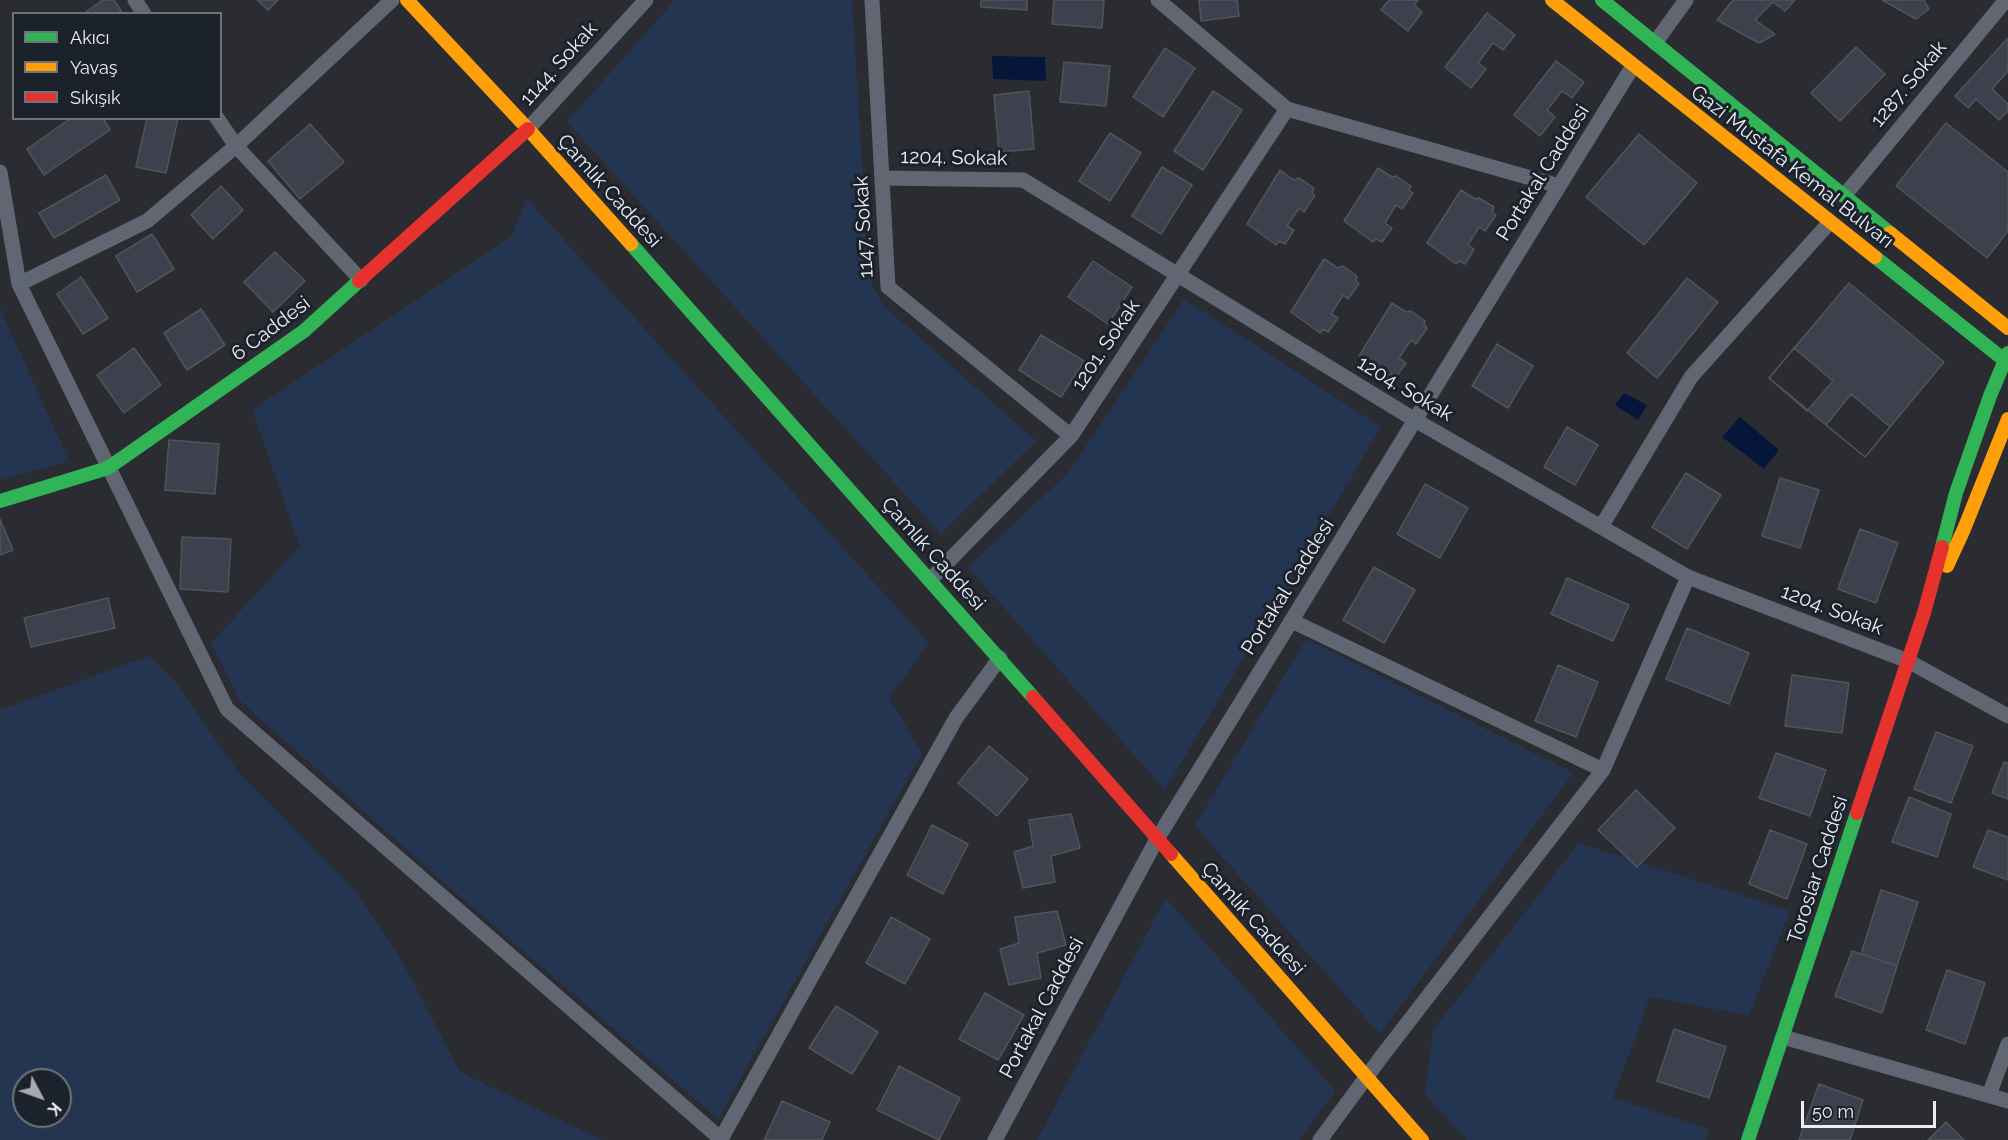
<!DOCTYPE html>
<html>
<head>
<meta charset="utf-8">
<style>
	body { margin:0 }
	#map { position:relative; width:2008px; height:1140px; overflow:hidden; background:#2a2c32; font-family:Raleway,sans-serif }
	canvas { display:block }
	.legend { position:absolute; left:12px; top:12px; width:210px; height:108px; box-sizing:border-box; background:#1c222b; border:2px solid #6f747c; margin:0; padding:8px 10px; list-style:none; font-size:18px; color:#ebeff5 }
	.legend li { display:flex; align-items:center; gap:12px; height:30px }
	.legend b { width:30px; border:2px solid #6f747c }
	.north { position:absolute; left:12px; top:1068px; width:60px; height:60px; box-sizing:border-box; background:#1c222b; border:2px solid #6f747c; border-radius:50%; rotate:131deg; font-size:16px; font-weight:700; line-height:24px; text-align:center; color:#ebeff5 }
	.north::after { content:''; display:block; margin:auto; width:21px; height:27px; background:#a7abb1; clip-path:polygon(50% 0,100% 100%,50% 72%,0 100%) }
	.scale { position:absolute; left:1801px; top:1101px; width:135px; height:27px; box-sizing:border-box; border:3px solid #ebeff5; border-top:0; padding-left:8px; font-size:18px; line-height:21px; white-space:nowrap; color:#ebeff5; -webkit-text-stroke:4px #1c222b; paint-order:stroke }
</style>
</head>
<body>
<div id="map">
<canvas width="2008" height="1140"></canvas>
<ul class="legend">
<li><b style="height:8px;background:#30b455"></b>Akıcı</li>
<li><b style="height:8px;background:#ff9f0a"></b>Yavaş</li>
<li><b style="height:8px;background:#e5322d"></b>Sıkışık</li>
</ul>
<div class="north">K</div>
<div class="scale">50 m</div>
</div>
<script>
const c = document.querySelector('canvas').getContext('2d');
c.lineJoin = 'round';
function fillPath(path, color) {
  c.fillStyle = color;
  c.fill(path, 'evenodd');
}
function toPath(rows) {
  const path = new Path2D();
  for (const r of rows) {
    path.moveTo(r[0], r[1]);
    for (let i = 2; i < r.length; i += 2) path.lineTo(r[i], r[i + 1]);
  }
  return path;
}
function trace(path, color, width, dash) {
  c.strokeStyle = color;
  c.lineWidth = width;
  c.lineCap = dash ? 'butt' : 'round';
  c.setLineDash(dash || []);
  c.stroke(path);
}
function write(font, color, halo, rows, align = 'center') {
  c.font = font + ' Raleway,sans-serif';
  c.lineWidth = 6;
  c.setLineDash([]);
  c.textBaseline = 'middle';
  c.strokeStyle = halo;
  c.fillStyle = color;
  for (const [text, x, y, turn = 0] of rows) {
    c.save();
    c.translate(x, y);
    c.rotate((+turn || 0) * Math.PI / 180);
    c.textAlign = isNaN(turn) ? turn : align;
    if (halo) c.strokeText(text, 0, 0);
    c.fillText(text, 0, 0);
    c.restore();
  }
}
fillPath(toPath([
	[675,0,852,0,869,279,883,305,1036,441,941,534,567,122],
	[527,199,929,643,889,698,922,753,718,1119,441,880,239,700,211,643,300,546,252,410,511,237],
	[1184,299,1381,427,1165,790,968,567,1068,473],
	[0,304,1,311,69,461,0,480],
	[1306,639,1573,773,1380,1034,1195,826],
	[149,656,178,685,238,772,352,887,398,954,460,1072,602,1140,0,1140,0,710],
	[24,1080,60,1080,60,1116,24,1116],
	[1579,843,1790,911,1749,1015,1650,997,1613,1098,1709,1129,1705,1140,1467,1140,1425,1095,1433,1030],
	[1166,898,1335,1091,1299,1140,1037,1140]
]), '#243552');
fillPath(toPath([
	[992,56,1045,57,1046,81,993,79],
	[1624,393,1647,405,1638,420,1615,405],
	[1740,417,1779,450,1764,469,1722,437]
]), '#05163a');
const building = toPath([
	[103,0,114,0,123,14,83,14,103,0],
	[257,0,278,0,268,10,257,0],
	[981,0,1027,0,1027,10,981,7,981,0],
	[1054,0,1104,0,1102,28,1052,24,1054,0],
	[1199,0,1237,0,1239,16,1201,21,1199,0],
	[1389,0,1418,0,1414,5,1422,12,1408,31,1381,10,1389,0],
	[1733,0,1795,0,1785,11,1773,2,1755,20,1775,34,1759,43,1717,20,1733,0],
	[1882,0,1924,0,1929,9,1916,19,1882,0],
	[1487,13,1515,35,1503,50,1493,43,1478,63,1486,69,1471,88,1445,67,1487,13],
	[2008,38,2008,71,1992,89,2008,104,2008,111,1999,120,1976,99,1968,108,1955,96,2008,38],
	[1856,47,1885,74,1840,121,1811,93,1856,47],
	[1165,48,1195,68,1163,117,1133,97,1165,48],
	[1556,61,1584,82,1572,98,1562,91,1547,110,1555,117,1540,136,1514,115,1556,61],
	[1064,62,1110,66,1106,106,1060,102,1064,62],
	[1029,91,1034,149,999,152,994,95,1029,91],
	[1213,91,1242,110,1203,170,1174,151,1213,91],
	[71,118,103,118,110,130,44,175,27,149,71,118],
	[147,118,178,118,166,173,136,167,147,118],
	[1946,123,2008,172,2008,231,1987,258,1896,186,1946,123],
	[310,124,344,162,300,199,268,161,310,124],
	[1110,133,1141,153,1110,201,1079,181,1110,133],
	[1639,134,1697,183,1644,245,1586,197,1639,134],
	[1162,167,1192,185,1161,234,1132,216,1162,167],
	[1378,168,1392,177,1396,176,1411,186,1409,190,1413,193,1402,209,1396,205,1385,223,1392,228,1382,242,1376,239,1373,242,1344,221,1378,168],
	[1280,170,1294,180,1299,178,1314,188,1312,193,1315,195,1304,212,1299,208,1287,226,1294,230,1285,244,1279,241,1276,245,1247,224,1280,170],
	[106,175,120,200,54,238,39,213,106,175],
	[221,186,243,210,213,239,191,215,221,186],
	[1461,190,1475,199,1479,198,1494,207,1492,212,1496,215,1485,231,1479,227,1468,245,1474,249,1465,264,1459,261,1456,264,1427,243,1461,190],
	[152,234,174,269,137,292,116,256,152,234],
	[275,252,305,281,273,312,244,282,275,252],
	[1324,259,1338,268,1343,266,1357,276,1356,281,1359,284,1348,299,1343,295,1331,314,1338,318,1328,332,1323,329,1320,333,1291,312,1324,259],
	[1093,261,1132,287,1108,324,1068,297,1093,261],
	[81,277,108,318,83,334,57,294,81,277],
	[1687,278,1718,302,1657,378,1627,353,1687,278],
	[1849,283,1944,362,1865,457,1769,378,1849,283],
	[1392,303,1406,312,1411,311,1425,321,1424,325,1427,328,1416,344,1411,340,1399,358,1406,363,1396,377,1391,374,1388,377,1359,356,1392,303],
	[201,309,225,345,187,370,164,333,201,309],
	[1041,335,1084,361,1061,397,1019,370,1041,335],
	[1497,344,1533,366,1508,408,1472,386,1497,344],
	[134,348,161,385,124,413,97,375,134,348],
	[1794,348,1833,381,1807,411,1769,378,1794,348],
	[1851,394,1890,427,1865,457,1826,425,1851,394],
	[1567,427,1598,445,1575,485,1544,467,1567,427],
	[169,440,219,444,215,494,165,490,169,440],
	[1686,473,1721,495,1687,549,1652,527,1686,473],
	[1780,478,1819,490,1800,548,1762,536,1780,478],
	[1425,484,1468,508,1440,558,1397,534,1425,484],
	[0,519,13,550,0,555,0,519],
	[1860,529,1898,543,1876,603,1838,589,1860,529],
	[182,537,231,539,228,592,180,589,182,537],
	[1374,567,1415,590,1384,643,1343,620,1374,567],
	[1567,578,1629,605,1613,641,1551,614,1567,578],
	[108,598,115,628,31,647,24,618,108,598],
	[1687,628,1749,653,1729,704,1666,679,1687,628],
	[1558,665,1598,682,1576,737,1535,721,1558,665],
	[1792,675,1849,683,1842,733,1785,726,1792,675],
	[1936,732,1973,746,1951,803,1914,789,1936,732],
	[989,746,1028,779,997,816,958,783,989,746],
	[1776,753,1826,770,1810,816,1759,798,1776,753],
	[2004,762,2008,763,2008,799,1992,793,2004,762],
	[1636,790,1675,828,1637,867,1598,830,1636,790],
	[1909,797,1951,814,1937,857,1892,842,1909,797],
	[1071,814,1080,848,1051,856,1055,882,1023,888,1014,852,1033,846,1029,820,1071,814],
	[932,825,968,844,943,894,907,875,932,825],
	[1770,830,1807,844,1787,899,1749,884,1770,830],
	[1988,830,2008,837,2008,880,1973,867,1988,830],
	[1881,890,1918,902,1897,966,1861,954,1881,890],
	[1057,911,1066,945,1037,953,1041,978,1009,985,1000,949,1019,943,1015,917,1057,911],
	[891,917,930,939,905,984,866,963,891,917],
	[1852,951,1897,966,1882,1013,1835,996,1852,951],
	[1947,970,1985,983,1965,1044,1926,1030,1947,970],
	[985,993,1024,1015,998,1060,959,1039,985,993],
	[836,1006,878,1032,852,1074,809,1048,836,1006],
	[1674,1029,1726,1047,1709,1098,1657,1081,1674,1029],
	[899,1066,960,1098,939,1140,877,1110,899,1066],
	[1819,1084,1863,1100,1850,1140,1799,1140,1819,1084],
	[782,1101,830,1122,822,1140,764,1140,782,1101],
	[1946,1122,1964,1140,1928,1140,1946,1122]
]);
fillPath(building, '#3c414d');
trace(building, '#525459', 1.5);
trace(toPath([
	[135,0,144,14],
	[872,0,888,287,1071,436],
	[1158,0,1287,109,1559,186],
	[1655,43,1686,0],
	[217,118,236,146,361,280],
	[528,129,646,0],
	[0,172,19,284,227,709,722,1140],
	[882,178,1023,180,1415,420,1688,577,1908,661,2008,716],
	[1844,196,2006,0],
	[19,284,147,221,236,146,392,0],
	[1601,527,1691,377,1830,222],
	[930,580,1071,436,1287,109],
	[1292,621,1603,770],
	[1783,1037,2008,1101],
	[1989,1095,2008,1044],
	[721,1139,956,718,1000,658],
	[995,1140,1157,839,1633,66],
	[1320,1140,1382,1056,1603,770,1688,577]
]), '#606772', 15);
trace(toPath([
	[1602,0,1890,233],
	[631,244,1033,697],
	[1875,257,2008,363],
	[0,501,108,468,304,331,359,281],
	[1942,547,1956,493,1990,396,2008,353],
	[1748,1140,1857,813]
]), '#30b455', 14);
trace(toPath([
	[407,0,528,129,631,244],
	[1552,0,1875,257],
	[1890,233,2008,328],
	[1947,566,1964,529,2008,419],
	[1171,854,1422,1140]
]), '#ff9f0a', 14);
trace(toPath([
	[359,281,528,129],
	[1033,697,1171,854],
	[1857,813,1924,613,1942,547]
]), '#e5322d', 14);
write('20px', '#ebeff5', '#1c222b', [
	["1144. Sokak",559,64,-48],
	["1287. Sokak",1909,84,-50],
	["1204. Sokak",954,158,1],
	["Gazi Mustafa Kemal Bulvarı",1792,167,38],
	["Portakal Caddesi",1543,173,-58],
	["Çamlık Caddesi",609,191,48],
	["1147. Sokak",864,227,-93],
	["6 Caddesi",271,329,-37],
	["1201. Sokak",1106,345,-56],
	["1204. Sokak",1405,389,31],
	["Çamlık Caddesi",933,554,48],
	["Portakal Caddesi",1288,587,-58],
	["1204. Sokak",1832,610,21],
	["Toroslar Caddesi",1818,870,-72],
	["Çamlık Caddesi",1253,919,48],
	["Portakal Caddesi",1042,1008,-62]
]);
</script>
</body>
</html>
